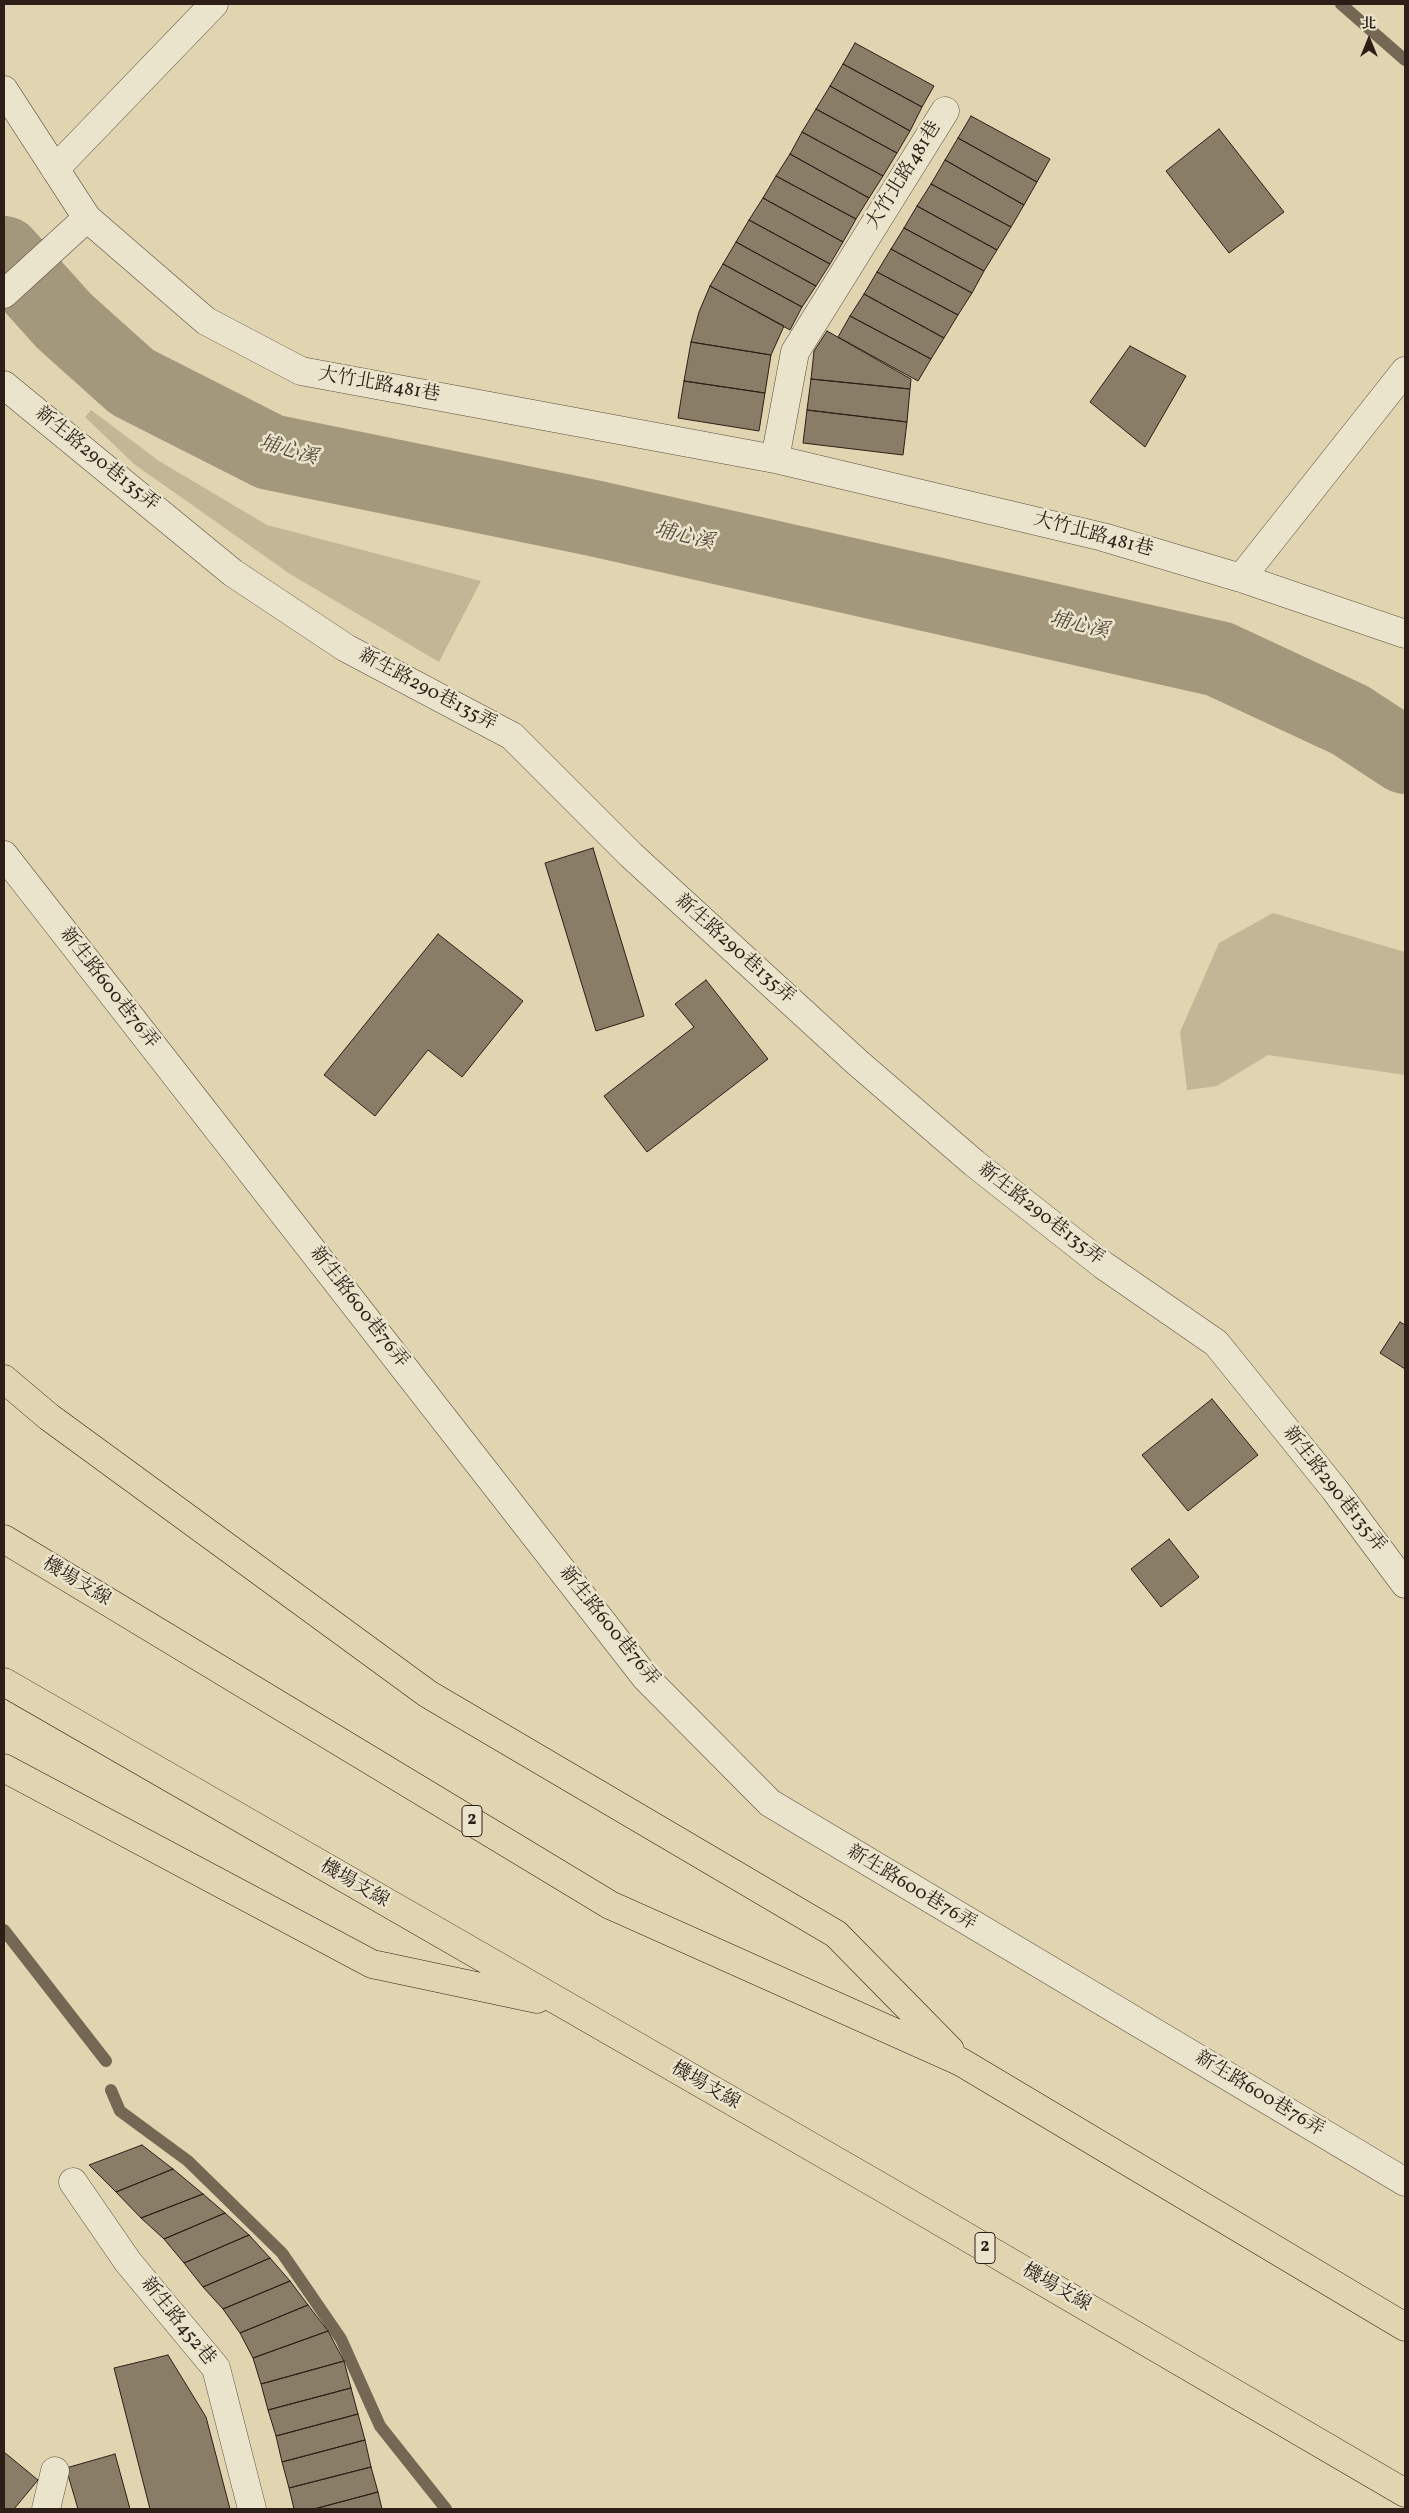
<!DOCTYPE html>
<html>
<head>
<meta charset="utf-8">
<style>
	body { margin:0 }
	#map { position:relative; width:1409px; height:2513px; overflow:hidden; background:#e0d5b0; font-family:Vollkorn,"Noto Serif TC",serif }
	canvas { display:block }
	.frame { position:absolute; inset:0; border:5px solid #2d1e17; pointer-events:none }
	.north { position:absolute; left:1344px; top:15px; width:50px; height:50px; -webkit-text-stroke:4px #ebe4cc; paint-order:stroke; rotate:0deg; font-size:14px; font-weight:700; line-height:20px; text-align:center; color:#2d1e17 }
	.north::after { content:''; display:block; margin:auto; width:18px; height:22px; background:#2d1e17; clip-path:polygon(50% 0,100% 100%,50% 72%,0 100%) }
</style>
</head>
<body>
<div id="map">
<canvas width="1409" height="2513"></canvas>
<div class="frame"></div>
<div class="north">北</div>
</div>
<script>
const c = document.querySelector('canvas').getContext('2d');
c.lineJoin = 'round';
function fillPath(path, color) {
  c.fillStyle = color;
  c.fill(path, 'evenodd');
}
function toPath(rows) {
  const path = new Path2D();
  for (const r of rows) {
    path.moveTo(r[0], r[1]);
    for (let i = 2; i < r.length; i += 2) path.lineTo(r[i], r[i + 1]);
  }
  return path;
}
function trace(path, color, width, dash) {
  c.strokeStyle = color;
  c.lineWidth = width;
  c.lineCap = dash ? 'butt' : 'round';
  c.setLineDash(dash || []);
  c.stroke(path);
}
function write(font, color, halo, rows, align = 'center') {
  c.font = font + ' Vollkorn,"Noto Serif TC",serif';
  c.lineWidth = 5;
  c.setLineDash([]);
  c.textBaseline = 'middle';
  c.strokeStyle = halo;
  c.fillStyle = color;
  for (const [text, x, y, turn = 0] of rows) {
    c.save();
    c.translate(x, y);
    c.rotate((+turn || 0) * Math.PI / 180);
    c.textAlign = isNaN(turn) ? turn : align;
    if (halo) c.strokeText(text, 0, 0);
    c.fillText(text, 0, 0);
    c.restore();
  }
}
fillPath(toPath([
	[91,410,159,461,267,525,481,581,439,662,290,574,134,464,85,417],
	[1273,913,1405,952,1405,1075,1268,1055,1217,1086,1187,1090,1180,1032,1219,943]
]), '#c2b696');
trace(toPath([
	[1341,4,1405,60],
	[4,1930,106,2061],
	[111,2090,120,2111,188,2161,282,2253,341,2339,380,2426,446,2509]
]), '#746754', 12);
trace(toPath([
	[4,254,64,321,132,382,270,452,593,518,1219,659,1350,720,1405,756]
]), '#a3977c', 76);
const building = toPath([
	[855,43,934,86,922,107,843,64,855,43],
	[843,64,922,107,910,131,830,86,843,64],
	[830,86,910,131,897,153,816,109,830,86],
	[816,109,897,153,883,176,802,132,816,109],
	[971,116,1050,159,1037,182,958,138,971,116],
	[1219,129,1284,212,1229,253,1166,171,1219,129],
	[802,132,883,176,869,198,790,154,802,132],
	[958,138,1037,182,1024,205,945,160,958,138],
	[790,154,869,198,856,219,776,176,790,154],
	[945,160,1024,205,1011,227,931,184,945,160],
	[776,176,856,219,843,242,763,198,776,176],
	[931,184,1011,227,997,250,917,206,931,184],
	[763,198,843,242,830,264,749,220,763,198],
	[917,206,997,250,984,271,904,228,917,206],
	[749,220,830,264,816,286,736,242,749,220],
	[904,228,984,271,972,293,891,249,904,228],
	[736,242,816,286,802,307,723,264,736,242],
	[891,249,972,293,958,315,877,272,891,249],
	[723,264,802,307,790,330,710,286,723,264],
	[877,272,958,315,944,338,864,294,877,272],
	[710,286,784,326,771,355,691,342,699,312,710,286],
	[864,294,944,338,931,359,850,316,864,294],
	[850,316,931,359,918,381,838,337,850,316],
	[827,331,911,379,910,389,811,379,814,351,827,331],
	[691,342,771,355,765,393,684,381,691,342],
	[1130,346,1186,376,1145,447,1090,402,1130,346],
	[811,379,910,389,907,422,807,410,811,379],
	[684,381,765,393,759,431,678,418,684,381],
	[807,410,907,422,903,455,803,443,807,410],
	[593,848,644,1016,596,1031,545,863,593,848],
	[438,934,523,1001,462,1077,428,1050,375,1116,324,1075,438,934],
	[706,980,768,1059,647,1152,604,1096,694,1027,675,1004,706,980],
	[1400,1322,1405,1325,1405,1369,1380,1353,1400,1322],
	[1212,1399,1258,1455,1188,1511,1142,1455,1212,1399],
	[1169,1539,1199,1577,1161,1607,1131,1569,1169,1539],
	[142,2145,173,2169,116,2192,89,2165,142,2145],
	[173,2169,203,2194,141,2218,116,2192,173,2169],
	[203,2194,225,2213,164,2239,141,2218,203,2194],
	[225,2213,249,2235,184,2263,164,2239,225,2213],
	[249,2235,270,2258,203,2287,184,2263,249,2235],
	[270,2258,290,2281,223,2309,203,2287,270,2258],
	[290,2281,308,2305,240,2333,223,2309,290,2281],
	[308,2305,328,2331,253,2358,240,2333,308,2305],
	[328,2331,344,2361,261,2384,253,2358,328,2331],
	[168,2355,206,2417,230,2509,150,2509,114,2368,168,2355],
	[344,2361,351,2388,268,2410,261,2384,344,2361],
	[351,2388,358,2414,276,2436,268,2410,351,2388],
	[358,2414,365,2440,282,2462,276,2436,358,2414],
	[365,2440,371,2467,289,2488,282,2462,365,2440],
	[4,2452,38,2480,14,2509,4,2509,4,2452],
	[115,2454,130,2509,78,2509,66,2468,115,2454],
	[371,2467,378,2492,314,2509,294,2509,289,2488,371,2467],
	[378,2492,382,2509,314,2509,378,2492]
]);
fillPath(building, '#8a7d67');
trace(building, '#2d1e17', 1);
const minor = toPath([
	[4,90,87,218,206,321,301,371,775,459,1103,537,1241,578,1405,634],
	[55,169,214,4],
	[4,294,87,218],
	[4,385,233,573,346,648,512,736,631,855,858,1063,974,1163,1103,1265,1216,1343,1335,1490,1405,1584],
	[775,459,795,352,945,111],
	[1241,578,1405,371],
	[4,855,646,1678,770,1803,1405,2182],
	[73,2182,128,2262,216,2368,252,2509],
	[46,2509,55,2471]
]);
const highway = toPath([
	[4,1379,49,1417,428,1694,836,1934,950,2050],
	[4,1539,610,1905,961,2062,1405,2327],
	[4,1682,876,2184,1405,2493],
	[4,1768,372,1964,537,1999]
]);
trace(minor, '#5a4c3d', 29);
trace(highway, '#2d1e17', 29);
trace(minor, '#ebe4cc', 28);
trace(highway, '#e0d5b0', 28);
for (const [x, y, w] of [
	[472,1821,20],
	[985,2248,20]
]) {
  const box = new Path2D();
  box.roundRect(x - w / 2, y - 15.5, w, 31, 4);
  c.fillStyle = '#ebe4cc';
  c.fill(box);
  trace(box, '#2d1e17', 1);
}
write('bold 18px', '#2d1e17', null, [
	["2",472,1821],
	["2",985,2248]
]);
write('19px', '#2d1e17', '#ebe4cc', [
	["大竹北路481巷",905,176,-58],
	["大竹北路481巷",379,386,10],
	["新生路290巷135弄",96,460,39],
	["大竹北路481巷",1093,536,15],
	["新生路290巷135弄",427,691,28],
	["新生路290巷135弄",734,950,42],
	["新生路600巷76弄",108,989,52],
	["新生路290巷135弄",1040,1215,38],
	["新生路600巷76弄",358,1308,52],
	["新生路290巷135弄",1333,1490,52],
	["機場支線",76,1583,31],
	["新生路600巷76弄",608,1627,51],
	["機場支線",354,1885,30],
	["新生路600巷76弄",911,1889,31],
	["機場支線",705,2087,30],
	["新生路600巷76弄",1259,2095,31],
	["機場支線",1056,2289,30],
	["新生路452巷",177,2322,51]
]);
write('italic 20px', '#56483a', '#ebe4cc', [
	["埔心溪",288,452,16],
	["埔心溪",684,538,13],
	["埔心溪",1079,627,13]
]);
</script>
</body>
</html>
